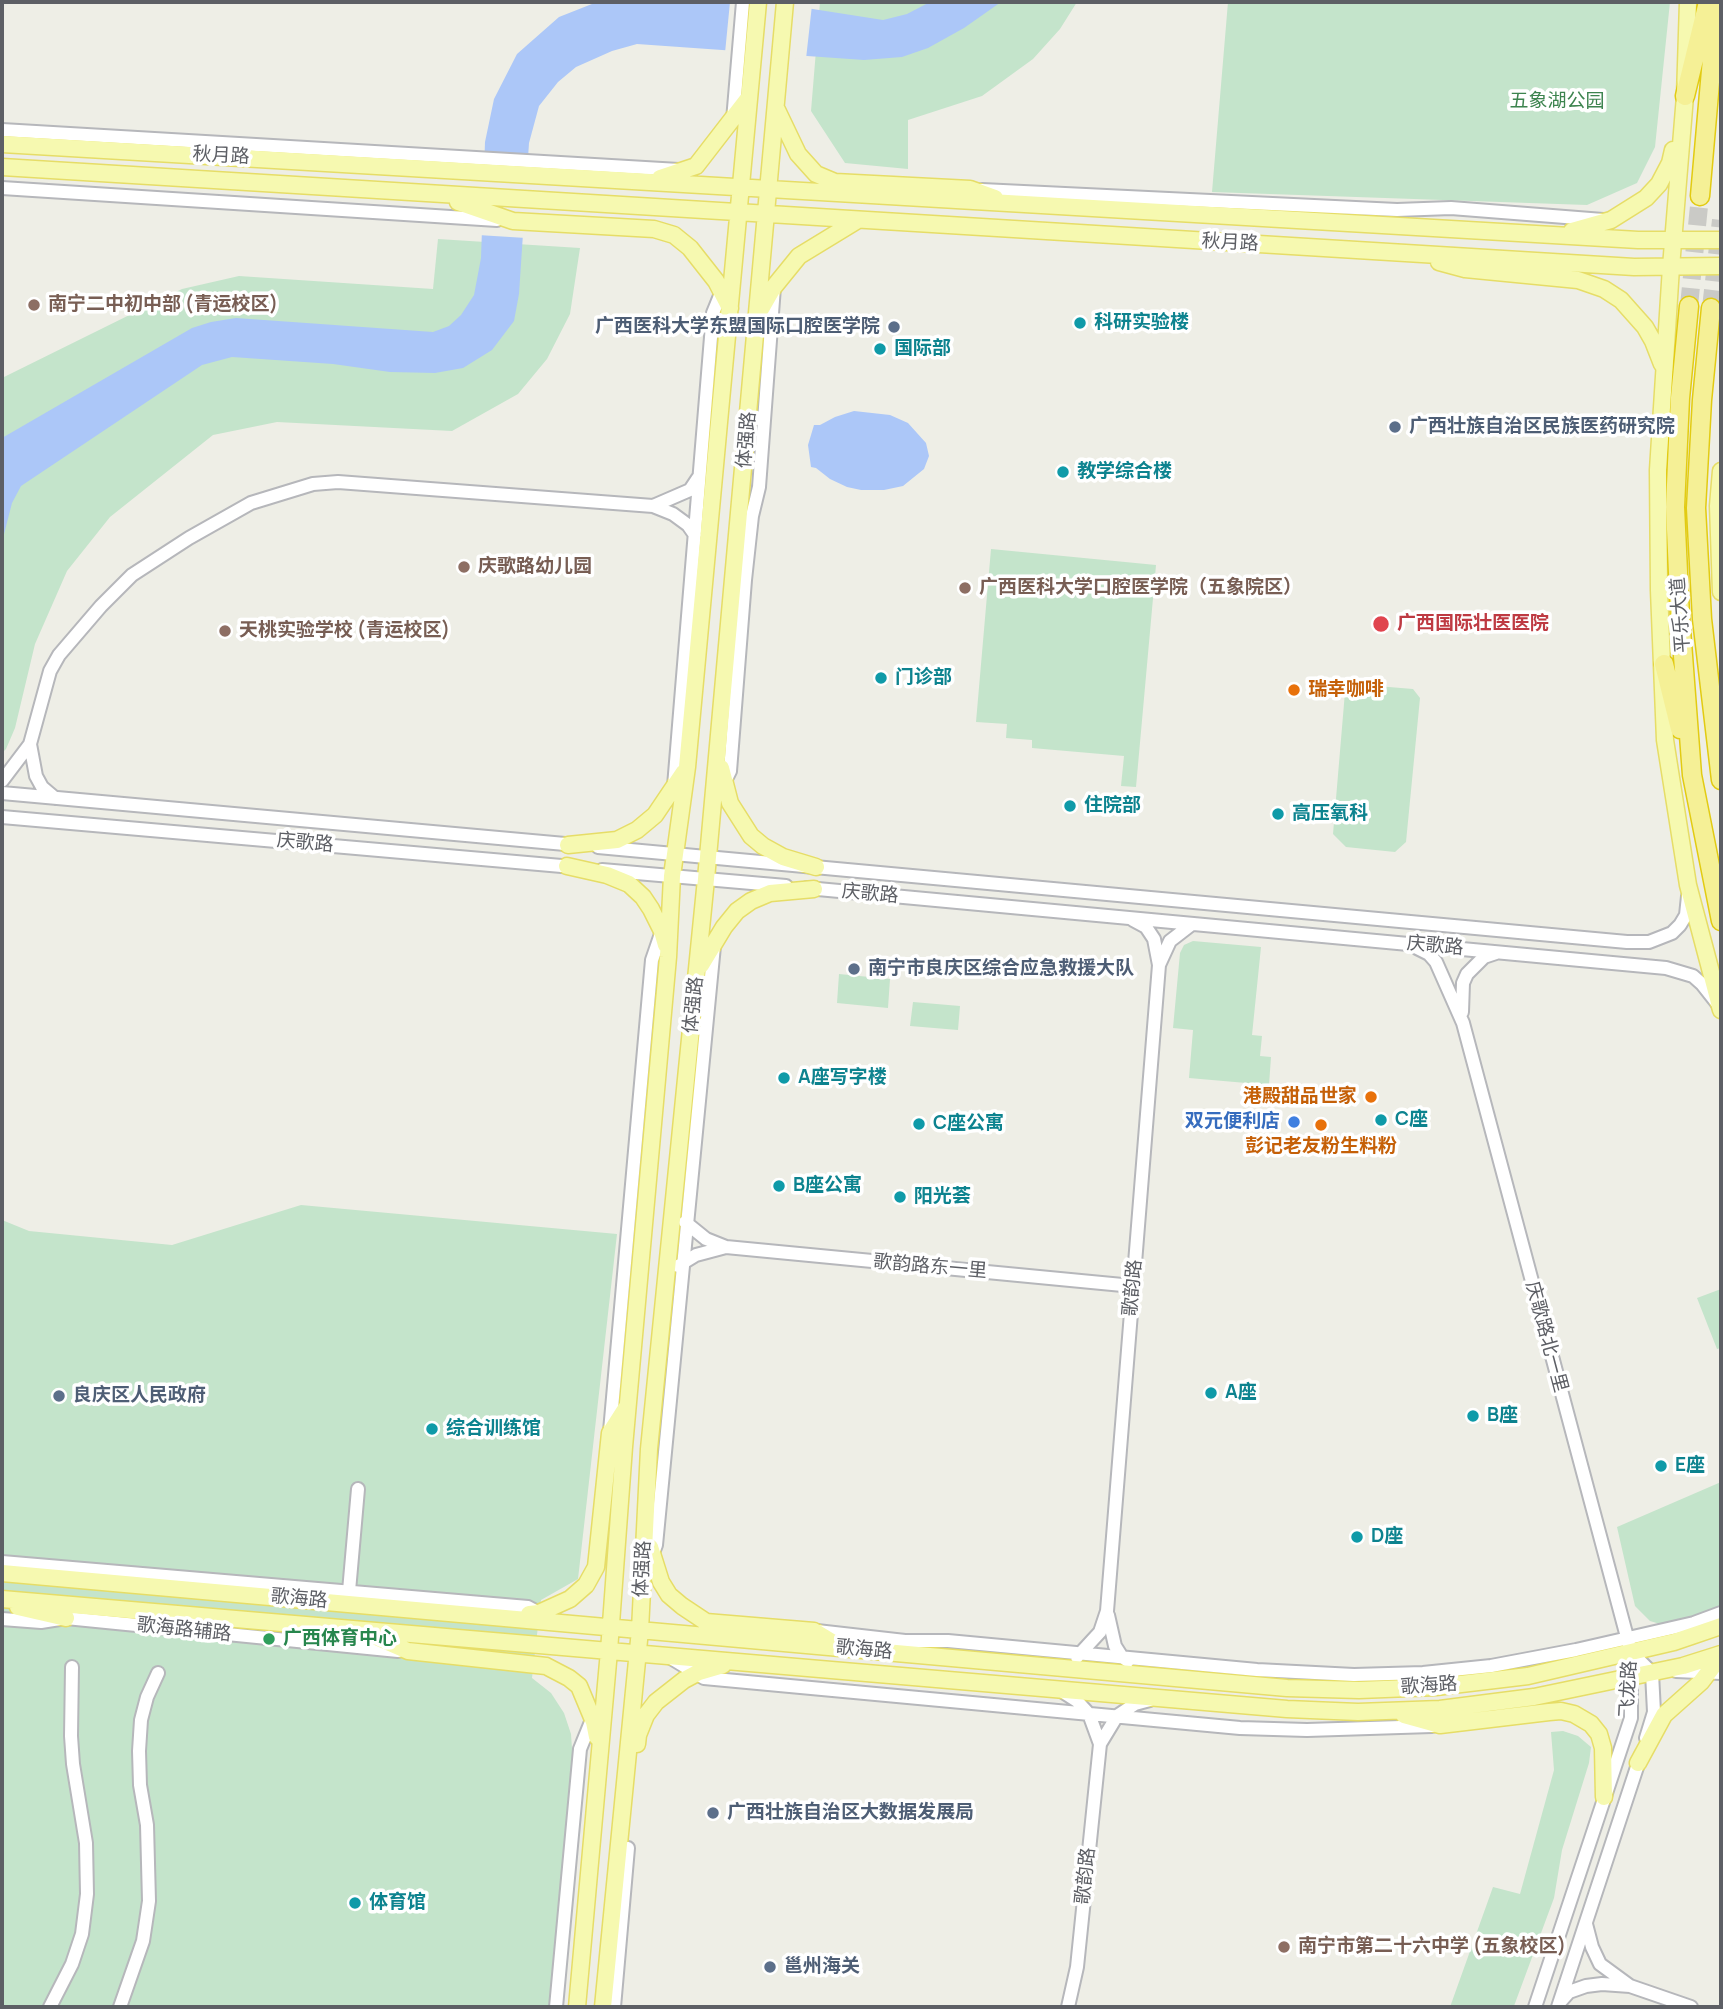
<!DOCTYPE html>
<html>
<head>
<meta charset="utf-8">
<style>
	body { margin:0 }
	#map { position:relative; width:1723px; height:2009px; overflow:hidden; background:#eeeee6; font-family:Manrope,sans-serif }
	canvas { display:block }
	.frame { position:absolute; inset:0; border:4px solid #5d5f65; pointer-events:none }
</style>
</head>
<body>
<div id="map">
<canvas width="1723" height="2009"></canvas>
<div class="frame"></div>
</div>
<script>
const c = document.querySelector('canvas').getContext('2d');
c.lineJoin = 'round';
function fillPath(path, color) {
  c.fillStyle = color;
  c.fill(path, 'evenodd');
}
function toPath(rows) {
  const path = new Path2D();
  for (const r of rows) {
    path.moveTo(r[0], r[1]);
    for (let i = 2; i < r.length; i += 2) path.lineTo(r[i], r[i + 1]);
  }
  return path;
}
function trace(path, color, width, dash) {
  c.strokeStyle = color;
  c.lineWidth = width;
  c.lineCap = dash ? 'butt' : 'round';
  c.setLineDash(dash || []);
  c.stroke(path);
}
function write(font, color, halo, rows, align = 'center') {
  c.font = font + ' Manrope,"Noto Sans SC",sans-serif';
  c.lineWidth = 7;
  c.setLineDash([]);
  c.textBaseline = 'middle';
  c.strokeStyle = halo;
  c.fillStyle = color;
  for (const [text, x, y, turn = 0] of rows) {
    c.save();
    c.translate(x, y);
    c.rotate((+turn || 0) * Math.PI / 180);
    c.textAlign = isNaN(turn) ? turn : align;
    if (halo) c.strokeText(text, 0, 0);
    c.fillText(text, 0, 0);
    c.restore();
  }
}
fillPath(toPath([
	[820,2,1077,2,1060,29,1033,59,982,96,908,120,908,169,845,163,811,111],
	[1228,2,1670,2,1655,147,1637,183,1587,205,1212,192],
	[438,239,580,248,570,314,547,359,518,394,452,431,277,422,213,435,110,517,67,571,35,644,15,728,6,749,2,753,2,378,182,289,239,276,433,289],
	[991,549,1156,565,1136,787,1121,786,1124,756,1032,748,1032,740,1006,738,1007,724,976,722],
	[1353,684,1413,689,1420,698,1406,842,1395,852,1346,847,1333,834,1345,692],
	[1193,941,1261,947,1252,1035,1262,1036,1260,1056,1271,1057,1269,1085,1189,1078,1193,1030,1173,1028,1180,953,1184,945],
	[839,974,890,979,888,1008,837,1003],
	[913,1002,960,1006,958,1030,910,1026],
	[301,1205,617,1234,578,1579,541,1600,532,1678,551,1693,564,1713,571,1734,573,1763,555,2007,2,2007,2,1220,29,1231,172,1245],
	[1721,1289,1721,1348,1717,1349,1697,1298],
	[1721,1482,1721,1607,1671,1624,1660,1624,1650,1621,1635,1606,1617,1527],
	[1563,1731,1578,1736,1591,1747,1589,1763,1562,1850,1554,1898,1514,2006,1450,2007,1493,1887,1520,1894,1554,1770,1551,1732]
]), '#c4e4cb');
fillPath(toPath([
	[597,2,768,2,883,20,907,14,930,2,1001,2,964,28,928,48,902,57,864,60,637,44,612,51,576,67,558,82,539,106,529,143,519,294,514,321,492,350,463,368,435,373,390,372,333,364,232,357,202,365,21,486,12,503,2,542,2,438,192,328,211,322,236,318,433,332,449,326,461,315,474,295,481,258,485,142,494,99,517,54,559,17],
	[854,411,890,415,908,423,926,443,929,456,924,469,903,486,884,490,861,490,847,487,830,479,816,468,811,467,808,445,814,425,820,425,835,417]
]), '#acc7f8');
fillPath(toPath([
	[730,2,790,2,812,5,806,59,725,53],
	[481,152,531,155,526,238,478,235]
]), '#eeeee6');
trace(toPath([
	[1689,306,1700,196],
	[1711,308,1721,220]
]), '#cacac6', 18, [18, 9]);
const minor = toPath([
	[733,120,743,2],
	[2,130,679,170],
	[2,188,497,220],
	[982,190,1397,210,1451,208,1603,220],
	[695,535,688,525,673,514,653,506,690,490,698,478],
	[30,744,50,671,59,655,101,606,132,575,189,538,251,503,313,484,338,482,653,506],
	[2,781,30,744,36,776,42,787,55,798],
	[724,783,730,771,745,580,752,516,759,487,774,287],
	[674,786,713,313,724,286],
	[2,793,576,845],
	[2,817,573,867],
	[598,847,1627,942,1649,942,1672,933,1680,925,1686,915,1688,896],
	[602,870,786,886],
	[807,888,1666,968,1693,976,1702,984,1717,1003],
	[1133,920,1146,927,1154,939,1159,965],
	[1417,948,1429,954,1436,962,1463,1023,1631,1652,1631,1718,1535,2007],
	[1462,1012,1463,983,1467,974,1484,957,1496,953],
	[685,1222,706,1239,726,1247,1133,1286],
	[678,1266,696,1255,726,1247],
	[610,1431,652,960,663,928],
	[651,1558,656,1545,714,946],
	[2,1562,528,1607,541,1614],
	[349,1591,358,1489],
	[1108,1615,1115,1646,1122,1657,1128,1661],
	[2,1619,41,1622,66,1618,398,1651],
	[817,1631,905,1641,948,1641,1257,1670,1354,1675,1423,1673,1491,1666,1576,1650,1694,1623,1721,1613],
	[1631,1652,1652,1673,1654,1712,1646,1738],
	[1077,1657,1100,1632,1107,1611,1159,965,1170,941,1192,924],
	[671,1658,704,1678,1240,1728,1307,1730,1432,1726],
	[1676,1671,1721,1673],
	[1060,1690,1077,1701,1089,1714,1100,1744,1077,1967,1068,2007],
	[1100,1744,1117,1716,1135,1704,1150,1700],
	[1586,1924,1592,1947,1600,1964,1630,1986],
	[1561,2001,1569,1992,1586,1986,1602,1984,1630,1986,1691,2007],
	[50,2007,72,1964,82,1934,87,1894,86,1843,73,1764,71,1736,72,1667],
	[120,2007,143,1941,149,1901,147,1825,140,1785,139,1751,141,1720,147,1697,158,1673],
	[556,2007,580,1749,593,1717],
	[614,2007,628,1848],
	[1558,2007,1641,1755]
]);
const major = toPath([
	[1688,2,1685,96,1671,267,1658,470,1659,590,1665,740,1688,885,1721,1010],
	[777,110,798,154,816,174,835,182,970,189,995,198],
	[2,144,1638,240,1721,240],
	[2,167,1634,267,1721,266],
	[660,178,696,166,747,100],
	[458,202,513,221,654,229,674,235,690,248,716,281,730,308],
	[1572,231,1611,220,1646,198,1659,184,1670,163,1673,150],
	[1439,262,1465,269,1578,280,1604,289,1621,300,1645,327,1653,341,1662,364],
	[761,309,773,288,799,256,858,220],
	[1721,471,1718,506,1721,592],
	[721,768,730,803,751,836,763,846,783,857,816,867],
	[568,845,617,840,637,830,655,815,684,772],
	[567,866,607,875,629,884,643,897,651,909,662,931,666,945],
	[701,965,724,927,737,911,751,901,770,893,814,889],
	[650,1547,661,1582,669,1595,682,1606,706,1622,814,1631,837,1645],
	[2,1573,1287,1688,1359,1690,1436,1687,1528,1676,1674,1642,1721,1626],
	[2,1599,1287,1709,1358,1712,1440,1709,1534,1697,1683,1666,1721,1654],
	[18,1607,66,1618],
	[529,1614,539,1613,570,1599,586,1585,596,1567,610,1433,626,1408],
	[371,1635,408,1651,546,1666,569,1678,579,1686,594,1722,597,1737],
	[1404,1715,1440,1725,1549,1712,1561,1711,1574,1714,1591,1724,1599,1734,1603,1748,1604,1797],
	[637,1744,638,1735,646,1715,656,1702,684,1680,699,1672,723,1665],
	[1638,1763,1664,1715,1701,1682,1721,1656],
	[577,2007,609,1651,624,1447,668,957,672,876,687,767,758,2],
	[603,2007,640,1630,649,1449,706,879,785,2]
]);
const highway = toPath([
	[1685,96,1708,2],
	[1700,196,1717,2],
	[1689,306,1680,398,1675,507,1680,616,1692,775,1721,921],
	[1711,308,1702,400,1696,508,1702,619,1721,780],
	[1664,664,1680,729]
]);
trace(minor, '#b6b7bb', 16);
trace(major, '#e6dd67', 19);
trace(highway, '#e2cb12', 21);
trace(minor, '#fff', 12);
trace(major, '#f6f9b0', 16);
trace(highway, '#f5f096', 18);
for (const [x, y, r, color] of [
	[34,305,7,"#8d6e63"],
	[1080,323,7,"#0f9aa8"],
	[894,327,7,"#5c6f8a"],
	[880,349,7,"#0f9aa8"],
	[1395,427,7,"#5c6f8a"],
	[1063,472,7,"#0f9aa8"],
	[464,567,7,"#8d6e63"],
	[965,588,7,"#8d6e63"],
	[1381,624,9,"#e0444e"],
	[225,631,7,"#8d6e63"],
	[881,678,7,"#0f9aa8"],
	[1294,690,7,"#e8710a"],
	[1070,806,7,"#0f9aa8"],
	[1278,814,7,"#0f9aa8"],
	[854,969,7,"#5c6f8a"],
	[784,1078,7,"#0f9aa8"],
	[1371,1097,7,"#e8710a"],
	[1381,1120,7,"#0f9aa8"],
	[1294,1122,7,"#3f7fe0"],
	[919,1124,7,"#0f9aa8"],
	[1321,1125,7,"#e8710a"],
	[779,1186,7,"#0f9aa8"],
	[900,1197,7,"#0f9aa8"],
	[1211,1393,7,"#0f9aa8"],
	[59,1396,7,"#5c6f8a"],
	[1473,1416,7,"#0f9aa8"],
	[432,1429,7,"#0f9aa8"],
	[1661,1466,7,"#0f9aa8"],
	[1357,1537,7,"#0f9aa8"],
	[269,1639,7,"#2e9e5b"],
	[713,1813,7,"#5c6f8a"],
	[355,1903,7,"#0f9aa8"],
	[1284,1947,7,"#8d6e63"],
	[770,1967,7,"#5c6f8a"]
]) {
  const dot = new Path2D();
  dot.arc(x, y, r, 0, 2 * Math.PI);
  c.fillStyle = color;
  c.fill(dot);
  trace(dot, '#fff', 2.5);
}
write('19px', '#3d844f', '#fff', [
	["五象湖公园",1557,102]
]);
write('19px', '#5d5f65', '#fff', [
	["秋月路",221,156,3],
	["秋月路",1230,243,3],
	["体强路",747,440,-85],
	["平乐大道",1681,615,-94],
	["庆歌路",305,843,5],
	["庆歌路",870,894,5],
	["庆歌路",1435,946,5],
	["体强路",694,1005,-84],
	["歌韵路东一里",930,1267,5],
	["歌韵路",1133,1288,-85],
	["庆歌路北一里",1546,1337,75],
	["体强路",643,1569,-87],
	["歌海路",299,1599,5],
	["歌海路辅路",184,1630,6],
	["歌海路",864,1650,5],
	["歌海路",1429,1686,-4],
	["飞龙路",1629,1689,-87],
	["歌韵路",1086,1876,-84]
]);
write('bold 19px', '#785e54', '#fff', [
	["南宁二中初中部 (青运校区)",48,305],
	["庆歌路幼儿园",478,567],
	["广西医科大学口腔医学院（五象院区）",979,588],
	["天桃实验学校 (青运校区)",239,631],
	["南宁市第二十六中学 (五象校区)",1298,1947]
], 'left');
write('bold 19px', '#0d838f', '#fff', [
	["科研实验楼",1094,323],
	["国际部",894,349],
	["教学综合楼",1077,472],
	["门诊部",895,678],
	["住院部",1084,806],
	["高压氧科",1292,814],
	["A座写字楼",798,1078],
	["C座",1395,1120],
	["C座公寓",933,1124],
	["B座公寓",793,1186],
	["阳光荟",914,1197],
	["A座",1225,1393],
	["B座",1487,1416],
	["综合训练馆",446,1429],
	["E座",1675,1466],
	["D座",1371,1537],
	["体育馆",369,1903]
], 'left');
write('bold 19px', '#4e5e75', '#fff', [
	["广西医科大学东盟国际口腔医学院",880,327,"right"],
	["广西壮族自治区民族医药研究院",1409,427],
	["南宁市良庆区综合应急救援大队",868,969],
	["良庆区人民政府",73,1396],
	["广西壮族自治区大数据发展局",727,1813],
	["邕州海关",784,1967]
], 'left');
write('bold 19px', '#be3a42', '#fff', [
	["广西国际壮医医院",1397,624]
], 'left');
write('bold 19px', '#c56008', '#fff', [
	["瑞幸咖啡",1308,690],
	["港殿甜品世家",1357,1097,"right"],
	["彭记老友粉生料粉",1321,1147,"center"]
], 'left');
write('bold 19px', '#366cbe', '#fff', [
	["双元便利店",1280,1122]
], 'right');
write('bold 19px', '#27864d', '#fff', [
	["广西体育中心",283,1639]
], 'left');
</script>
</body>
</html>
